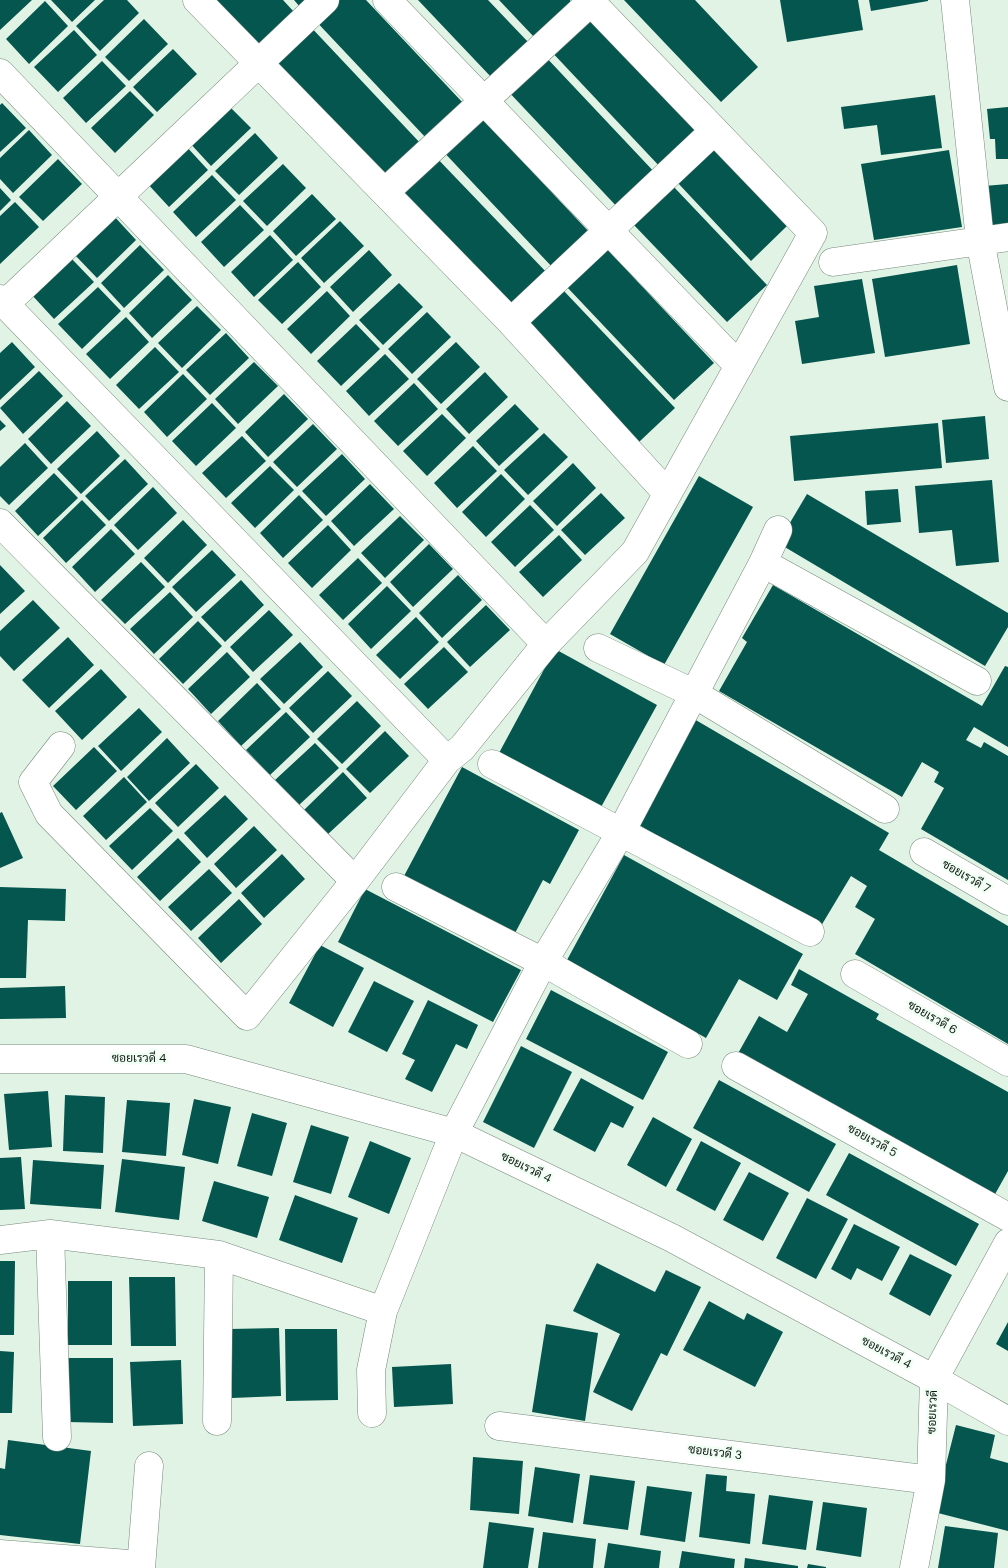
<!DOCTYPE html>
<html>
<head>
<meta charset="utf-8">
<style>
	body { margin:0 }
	canvas { display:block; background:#e0f3e4 }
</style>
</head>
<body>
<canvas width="1008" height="1568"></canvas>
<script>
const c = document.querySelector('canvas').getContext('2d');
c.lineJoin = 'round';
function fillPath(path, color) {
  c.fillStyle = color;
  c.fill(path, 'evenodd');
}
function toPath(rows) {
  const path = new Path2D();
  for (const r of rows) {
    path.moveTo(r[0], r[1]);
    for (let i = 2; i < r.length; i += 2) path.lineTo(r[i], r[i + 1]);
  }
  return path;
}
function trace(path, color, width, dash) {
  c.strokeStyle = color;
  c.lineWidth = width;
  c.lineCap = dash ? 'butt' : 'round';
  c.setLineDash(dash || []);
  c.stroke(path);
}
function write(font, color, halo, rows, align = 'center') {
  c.font = font + ' "DM Sans",Sarabun,sans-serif';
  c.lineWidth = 5;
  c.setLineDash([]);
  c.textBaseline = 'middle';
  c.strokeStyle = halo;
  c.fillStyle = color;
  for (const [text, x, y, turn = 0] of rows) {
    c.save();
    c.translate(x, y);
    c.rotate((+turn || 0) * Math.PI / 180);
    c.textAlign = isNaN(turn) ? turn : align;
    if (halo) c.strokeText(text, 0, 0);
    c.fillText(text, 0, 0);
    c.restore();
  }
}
fillPath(toPath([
	[0,0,32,0,0,30],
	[51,0,95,0,72,22],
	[104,0,127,0,139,13,100,51,76,26],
	[212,0,283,0,295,13,258,48],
	[294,0,308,0,300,7],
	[330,0,366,0,464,104,427,139,312,17],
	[418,0,488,0,529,43,492,78],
	[499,0,570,0,571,2,534,37],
	[624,0,695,0,758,67,721,102],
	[780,0,858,0,863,30,787,42],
	[869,0,928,0,928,1,871,11],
	[45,1,68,26,29,64,6,39],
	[585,13,700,135,663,170,548,48],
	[144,19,168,44,129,81,105,57],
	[307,23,422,145,385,180,270,58],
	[74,30,97,55,58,92,34,67],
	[173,49,197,74,157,112,133,87],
	[543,54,658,176,621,211,506,89],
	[102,61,126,86,86,123,63,98],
	[130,91,154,115,115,153,91,128],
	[935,95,942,148,881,155,877,125,844,129,841,107],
	[2,103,26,128,0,152,0,105],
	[227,104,251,128,211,166,188,141],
	[1008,107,1008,159,996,159,995,139,990,139,987,109],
	[476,112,591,234,554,269,439,147],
	[29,130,52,155,13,193,0,179,0,158],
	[255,133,278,158,239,195,215,171],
	[185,145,208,170,169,207,146,182],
	[714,147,788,225,751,261,677,182],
	[949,150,962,227,874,240,861,164],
	[433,154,549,275,512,310,396,189],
	[58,159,82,184,43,221,19,197],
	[283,164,306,188,267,226,243,201],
	[212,175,236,200,196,237,173,212],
	[1008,184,1008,225,989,227,984,186],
	[672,185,767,285,727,322,632,223],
	[0,188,11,200,0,211],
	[312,194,336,219,296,256,273,231],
	[15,202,39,227,0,264,0,216],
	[240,205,264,230,224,267,201,242],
	[113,215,136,240,97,278,73,253],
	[340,221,364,246,324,283,301,258],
	[270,235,293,260,254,297,231,272],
	[140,245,164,270,124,308,101,283],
	[606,248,714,363,674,400,566,286],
	[369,250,392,275,353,312,330,287],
	[70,257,94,282,54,319,31,294],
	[298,262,321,287,282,324,258,300],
	[957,265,970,344,885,357,872,279],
	[168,275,192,300,152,338,129,313],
	[862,279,875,353,802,364,795,321,819,317,814,286],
	[399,283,423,307,383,345,359,320],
	[98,287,121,311,82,349,58,324],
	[563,290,675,408,639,442,527,324],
	[327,291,350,316,311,354,287,329],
	[197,306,221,330,182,368,158,343],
	[427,312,451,337,412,374,388,349],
	[126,317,149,342,110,379,86,354],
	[356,324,380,349,341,386,317,361],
	[226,333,249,358,210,395,186,370],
	[12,342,35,367,0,400,0,353],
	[456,342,480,367,441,404,417,379],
	[155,347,179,372,139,409,116,385],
	[385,354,409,379,369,416,346,391],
	[254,362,278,386,238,424,215,399],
	[39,371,63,396,23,434,0,408],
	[485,372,508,397,469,434,446,409],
	[183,374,207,399,167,437,144,412],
	[414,383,438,409,398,446,374,421],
	[284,394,308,419,268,457,245,432],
	[67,401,91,426,51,464,28,439],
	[212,403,236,428,196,466,172,441],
	[515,404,539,429,499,466,476,441],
	[442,414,466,438,427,476,403,451],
	[985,416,989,459,946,463,942,420],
	[0,420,6,426,0,431],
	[938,423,942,468,794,481,790,436],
	[313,424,337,449,297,487,273,462],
	[97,431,120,456,81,494,57,469],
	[544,433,568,457,528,495,504,470],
	[242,436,266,461,226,498,202,473],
	[25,443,48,468,9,505,0,496,0,467],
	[473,446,497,471,457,508,434,483],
	[342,454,365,479,326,516,302,491],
	[125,459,148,484,109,521,85,496],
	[573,463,596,488,557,526,533,501],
	[270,466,294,490,255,528,231,503],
	[54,473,78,498,38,536,15,511],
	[501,474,525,499,486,537,462,512],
	[699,476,753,507,664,665,610,634],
	[992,480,999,562,956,566,952,530,919,533,915,486],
	[370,484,394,509,354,546,331,521],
	[153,487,177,513,138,550,114,525],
	[898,489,901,522,867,525,865,491],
	[601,493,625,518,585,555,561,530],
	[807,494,1008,613,1008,627,985,666,778,543],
	[299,495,323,520,283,558,260,533],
	[82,500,106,525,66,563,43,538],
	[530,505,554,530,515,567,491,542],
	[400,516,424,540,385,578,361,553],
	[183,520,207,545,168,583,144,558],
	[328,525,351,550,312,588,288,563],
	[111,529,135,554,95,592,72,567],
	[559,535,582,560,543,597,519,572],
	[429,544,453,569,413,607,390,582],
	[212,550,236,575,196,612,172,587],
	[358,558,382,583,343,620,319,595],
	[141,562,165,587,125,624,101,600],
	[0,565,25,591,0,614],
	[458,575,482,600,442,638,419,613],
	[241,580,264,605,225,642,201,617],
	[773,585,982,706,1005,666,1008,667,1008,747,974,727,966,740,981,748,984,742,1008,756,1008,880,921,829,944,788,934,782,939,772,922,762,902,797,719,691,747,642,742,638],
	[387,586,411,611,371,649,348,624],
	[170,592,193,617,154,654,130,629],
	[33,600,60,628,14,671,0,656,0,631],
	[486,605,510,630,470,667,447,642],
	[269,610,293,635,253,672,230,647],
	[416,617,439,642,400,679,376,655],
	[198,621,222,646,183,684,159,659],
	[68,637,94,665,49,708,22,680],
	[300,642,323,667,284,704,260,679],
	[444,647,468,672,428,709,404,684],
	[555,649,657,705,600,809,499,753],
	[227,652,250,677,211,714,188,689],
	[101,669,127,697,82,740,55,711],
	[328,671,352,696,313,733,289,708],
	[257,683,281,709,241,746,218,721],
	[357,701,381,726,342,764,317,739],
	[139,708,162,732,121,771,98,746],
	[286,712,310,737,270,775,246,750],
	[694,719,889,833,879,850,1008,926,1008,1044,855,954,875,919,855,907,867,886,851,876,818,931,634,822],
	[385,731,409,756,370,793,346,769],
	[167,738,190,763,149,801,127,777],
	[315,743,339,768,299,805,275,780],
	[94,747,117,771,76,810,53,786],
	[196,764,219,788,178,827,155,803],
	[462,767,579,830,550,884,543,880,514,935,404,876],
	[343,772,367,798,327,835,304,810],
	[124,777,147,802,106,840,83,816],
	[225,795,248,819,207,858,184,833],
	[150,808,173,831,132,870,109,846],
	[2,812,23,858,0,868,0,813],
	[254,826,277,850,236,888,214,864],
	[178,838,201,862,160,901,137,877],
	[282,854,305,879,264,918,241,893],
	[624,855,803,954,777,1000,739,979,706,1038,567,960],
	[209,869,232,893,191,931,168,907],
	[0,887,66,889,65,921,28,920,26,978,0,978],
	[365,889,521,970,493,1022,338,942],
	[239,899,262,924,221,963,198,938],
	[320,945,364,968,333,1027,289,1003],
	[799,969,879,1014,876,1019,1008,1092,1008,1171,994,1196,736,1057,759,1016,787,1032,808,994,791,985],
	[374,981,414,1001,387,1052,348,1032],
	[65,986,66,1018,0,1019,0,988],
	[551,990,668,1052,643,1100,526,1039],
	[428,1000,478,1025,467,1049,456,1044,432,1092,405,1079,415,1060,402,1054],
	[521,1046,572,1072,534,1148,483,1122],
	[581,1078,634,1107,623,1128,611,1122,595,1152,553,1130],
	[719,1080,836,1144,809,1192,693,1128],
	[48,1091,52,1147,9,1150,4,1094],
	[65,1095,105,1097,103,1153,63,1151],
	[194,1099,231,1107,218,1164,182,1155],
	[127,1100,170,1103,166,1156,122,1152],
	[252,1113,287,1123,272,1176,237,1166],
	[653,1117,692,1139,666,1187,627,1165],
	[311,1125,349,1137,331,1194,293,1182],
	[370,1141,411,1158,389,1214,348,1197],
	[701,1141,741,1163,715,1211,676,1190],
	[849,1153,979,1224,956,1266,826,1195],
	[21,1157,25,1209,0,1210,0,1158],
	[122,1159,185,1167,179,1220,115,1212],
	[33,1160,104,1165,101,1209,30,1204],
	[749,1172,789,1193,763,1241,723,1220],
	[214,1181,269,1197,257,1238,202,1221],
	[295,1195,358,1218,342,1263,279,1240],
	[807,1198,848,1219,816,1279,776,1258],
	[854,1224,900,1247,882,1281,857,1268,851,1280,831,1269],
	[910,1254,952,1275,930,1316,889,1294],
	[0,1261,15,1261,14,1335,0,1335],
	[597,1263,655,1292,666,1270,701,1287,667,1356,661,1353,632,1411,593,1392,620,1334,573,1311],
	[129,1277,175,1277,176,1346,131,1346],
	[68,1281,112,1281,112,1345,68,1345],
	[709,1301,744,1320,747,1313,783,1332,755,1387,683,1350],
	[1008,1322,1008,1351,996,1344],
	[546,1324,598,1333,585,1421,532,1412],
	[279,1328,281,1396,232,1398,230,1329],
	[285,1329,337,1329,338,1400,286,1401],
	[0,1351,14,1352,12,1413,0,1413],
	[67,1358,113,1358,113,1423,67,1422],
	[181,1360,183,1424,133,1426,130,1362],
	[451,1364,453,1404,394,1407,392,1367],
	[956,1425,995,1435,990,1458,1008,1463,1008,1531,934,1512],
	[8,1440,91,1451,80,1544,0,1535,0,1468,5,1469],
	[473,1457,523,1461,519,1514,470,1510],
	[535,1467,580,1474,573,1523,528,1516],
	[706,1474,727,1476,726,1491,755,1494,750,1544,699,1537],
	[590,1475,635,1481,628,1530,583,1524],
	[647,1486,692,1492,685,1542,640,1535],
	[769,1495,813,1501,806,1550,762,1544],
	[823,1502,867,1508,861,1557,816,1550],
	[489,1522,534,1528,528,1568,483,1568],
	[945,1526,998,1533,994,1568,938,1568],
	[543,1532,596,1539,593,1568,538,1568],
	[608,1543,661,1551,659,1568,604,1568],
	[682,1551,735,1559,734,1568,679,1568],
	[745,1558,798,1566,798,1568,744,1568],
	[808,1564,826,1567,826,1568,807,1568]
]), '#05564f');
const minor = toPath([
	[197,0,511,322,667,493],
	[387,0,739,366],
	[955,0,980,240,1008,387],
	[0,73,546,644],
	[385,192,593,0],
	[833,262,1008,237],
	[0,299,447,760],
	[5,304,325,0],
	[511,322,714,131],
	[0,523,355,881],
	[763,563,977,681],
	[598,648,693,693,885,809],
	[61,746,33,782,49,814,247,1016,355,881,447,760,462,748,546,644,635,552,813,233,589,0],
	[492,764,810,932],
	[924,852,1008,901],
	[396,887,543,962,688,1044],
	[855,974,1008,1062],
	[0,1059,186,1059,454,1133,672,1238,934,1379,1008,1421],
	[736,1066,1008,1217],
	[50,1234,57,1437],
	[0,1240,50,1234,219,1255,383,1311],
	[372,1413,371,1370,383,1311,454,1133,543,962,621,832,763,563,778,530],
	[217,1421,219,1255],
	[499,1426,931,1480],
	[0,1554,141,1565],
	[141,1568,149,1466],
	[914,1568,931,1480,934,1379,1008,1243]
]);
trace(minor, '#78897c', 29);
trace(minor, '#fff', 28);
write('12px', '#111713', '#f0fff3', [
	["ซอยเรวดี 7",966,877,30],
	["ซอยเรวดี 6",932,1018,30],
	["ซอยเรวดี 4",139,1059],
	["ซอยเรวดี 5",872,1141,29],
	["ซอยเรวดี 4",526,1168,26],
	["ซอยเรวดี 4",886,1353,28],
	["ซอยเรวดี",933,1412,-88],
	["ซอยเรวดี 3",715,1453,7]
]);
</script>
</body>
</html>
